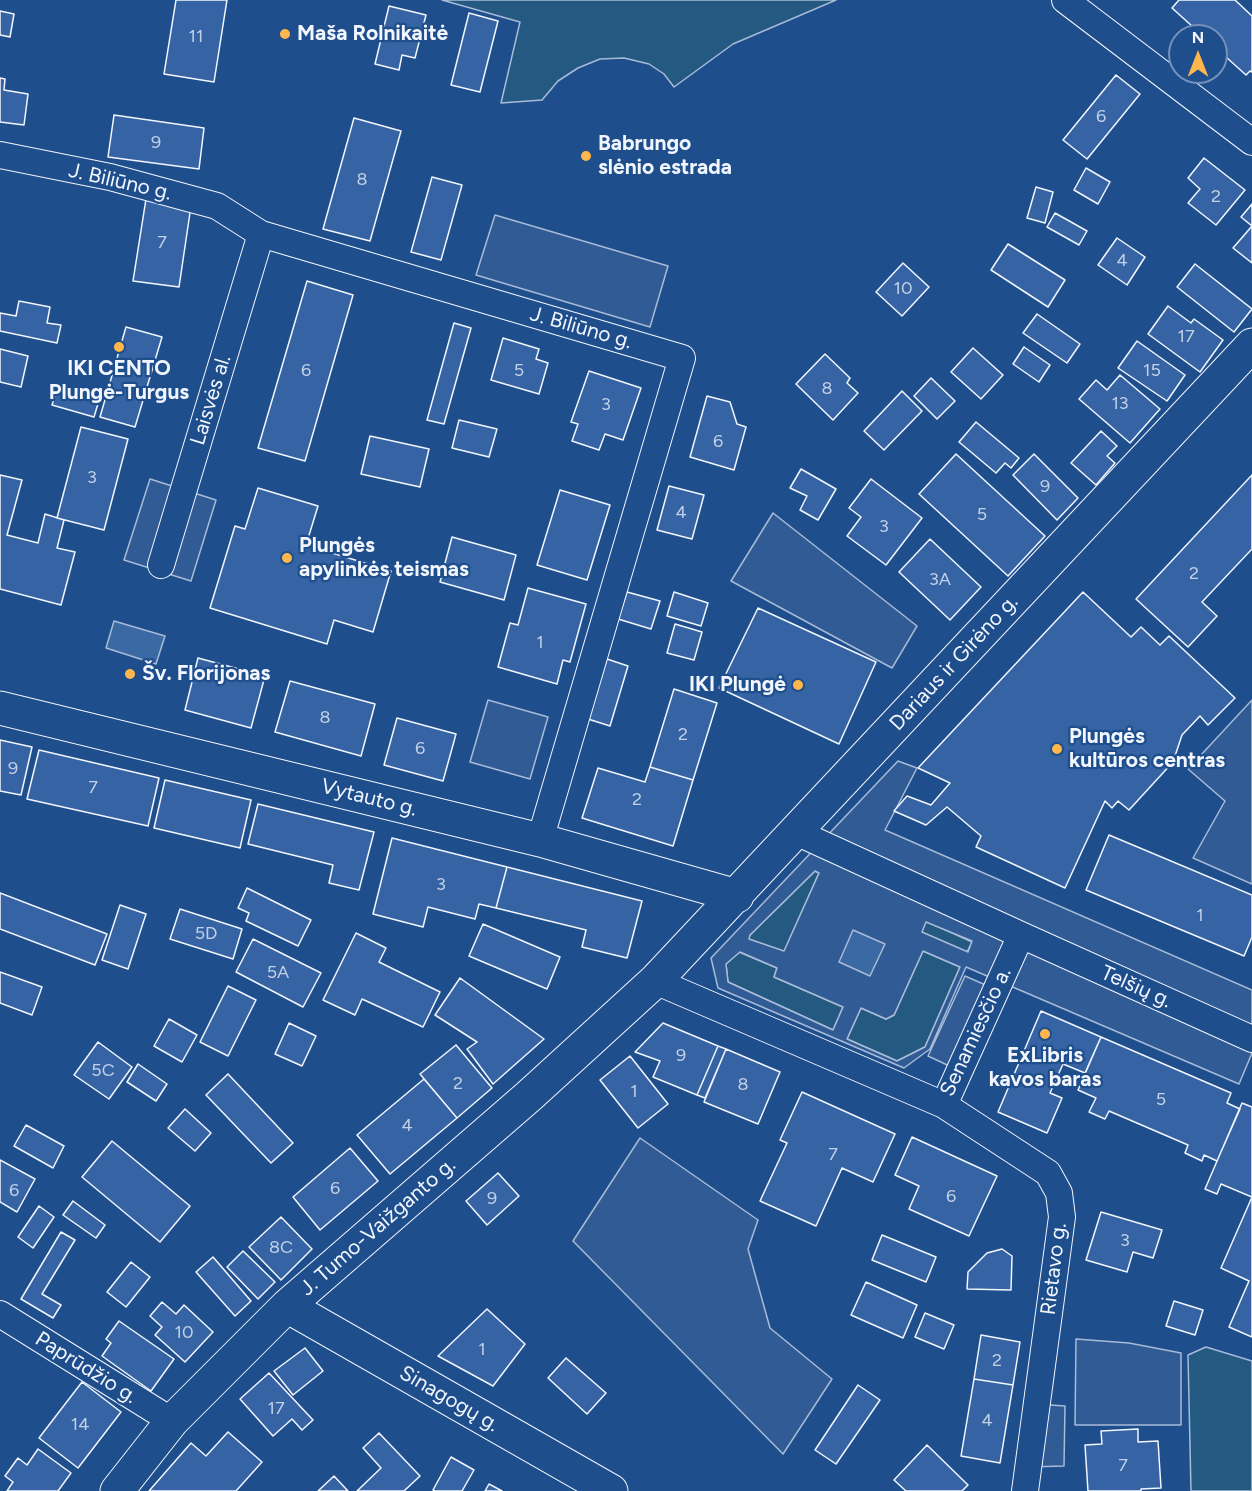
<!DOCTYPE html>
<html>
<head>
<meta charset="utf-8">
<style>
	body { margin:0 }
	#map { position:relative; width:1252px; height:1491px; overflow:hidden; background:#1f4e8c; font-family:Figtree,sans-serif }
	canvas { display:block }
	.north { position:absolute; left:1168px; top:24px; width:60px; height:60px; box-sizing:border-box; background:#1f4e8c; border:2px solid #7391ba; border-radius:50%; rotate:0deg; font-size:16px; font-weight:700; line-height:24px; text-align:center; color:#f2f6ff }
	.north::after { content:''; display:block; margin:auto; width:21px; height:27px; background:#ffb74d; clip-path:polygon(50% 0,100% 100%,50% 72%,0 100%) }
</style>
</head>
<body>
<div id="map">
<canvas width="1252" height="1491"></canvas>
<div class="north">N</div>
</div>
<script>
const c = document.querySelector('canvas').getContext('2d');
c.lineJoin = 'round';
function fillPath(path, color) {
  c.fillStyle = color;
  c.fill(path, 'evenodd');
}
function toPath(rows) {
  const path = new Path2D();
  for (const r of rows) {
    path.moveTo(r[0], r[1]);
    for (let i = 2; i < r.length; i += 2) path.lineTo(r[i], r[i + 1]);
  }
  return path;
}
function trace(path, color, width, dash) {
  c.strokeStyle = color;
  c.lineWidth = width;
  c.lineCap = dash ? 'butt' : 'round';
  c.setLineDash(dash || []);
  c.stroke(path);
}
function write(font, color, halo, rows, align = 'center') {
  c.font = font + ' Figtree,sans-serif';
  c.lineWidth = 4.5;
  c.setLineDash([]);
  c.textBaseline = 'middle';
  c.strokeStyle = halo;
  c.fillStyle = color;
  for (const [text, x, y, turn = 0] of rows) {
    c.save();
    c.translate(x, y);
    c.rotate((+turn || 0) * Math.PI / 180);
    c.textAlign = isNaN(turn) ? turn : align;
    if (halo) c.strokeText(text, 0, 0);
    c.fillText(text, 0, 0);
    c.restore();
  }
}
const green = toPath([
	[442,0,836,0,733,44,674,87,664,74,649,64,624,58,600,59,578,68,558,81,542,100,501,103,520,22,442,0],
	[815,871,819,873,784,952,748,939,750,935,815,871],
	[926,921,972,942,967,952,921,932,926,921],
	[923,951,960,967,925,1047,897,1061,847,1039,861,1008,886,1019,894,1015,923,951],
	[739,952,777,968,774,977,843,1007,833,1030,728,982,726,964,739,952],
	[1206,1347,1252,1361,1252,1491,1191,1491,1188,1355,1206,1347]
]);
fillPath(green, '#245a82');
trace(green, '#a8bbd7', 1.5);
const parking = toPath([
	[495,215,668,266,650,327,476,275,495,215],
	[150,479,216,500,191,581,124,560,150,479],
	[773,513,917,626,892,668,731,581,773,513],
	[488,700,548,717,530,779,470,762,488,700],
	[1252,700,1252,884,1193,858,1225,801,1188,769,1252,700],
	[898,761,917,768,885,830,1252,990,1252,1053,1239,1084,966,967,930,1049,904,1068,718,988,711,958,898,761],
	[815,871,819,873,784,951,749,939,750,935,815,871],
	[926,922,972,941,968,952,922,932,926,922],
	[923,951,960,967,925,1047,897,1061,847,1039,861,1008,886,1019,894,1015,923,951],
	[740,952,777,968,774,977,843,1007,833,1030,728,982,726,964,740,952],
	[965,976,997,990,960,1071,928,1056,965,976],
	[640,1138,758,1220,748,1249,770,1328,832,1379,783,1454,573,1241,640,1138],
	[1076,1339,1129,1343,1181,1353,1181,1425,1075,1425,1076,1339],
	[1036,1404,1065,1406,1064,1466,1028,1467,1036,1404]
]);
fillPath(parking, '#305b95');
trace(parking, '#a8bbd7', 1.5);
const water = toPath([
	[114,621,165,636,156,664,106,648,114,621],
	[853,930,885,944,870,976,839,962,853,930]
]);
fillPath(water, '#3b69a3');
trace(water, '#a8bbd7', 1.5);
const building = toPath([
	[176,0,227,0,214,82,164,74,176,0],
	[1179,0,1235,0,1252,16,1252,72,1250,71,1246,75,1216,48,1216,36,1203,36,1172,8,1179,0],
	[389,6,426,15,415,58,402,55,399,70,375,64,389,6],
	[0,11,14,14,10,37,0,35,0,11],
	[469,13,498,21,480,92,451,85,469,13],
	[1116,75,1140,94,1087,159,1063,140,1116,75],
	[0,78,5,79,4,90,28,94,24,125,0,122,0,78],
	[114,115,204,128,199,169,108,157,114,115],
	[354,118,401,131,370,241,323,229,354,118],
	[1204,158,1245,190,1216,225,1188,203,1200,189,1188,178,1204,158],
	[1086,168,1110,182,1098,204,1074,190,1086,168],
	[432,177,462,185,441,260,411,252,432,177],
	[1036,187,1053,192,1045,223,1027,218,1036,187],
	[146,199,191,206,179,287,133,281,146,199],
	[1252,204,1252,263,1233,248,1252,226,1241,217,1252,204],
	[1055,213,1087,231,1079,245,1047,227,1055,213],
	[1117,238,1145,257,1127,285,1098,265,1117,238],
	[1008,244,1065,280,1048,307,991,270,1008,244],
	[903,263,929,287,902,316,876,292,903,263],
	[1195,264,1252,309,1234,332,1177,287,1195,264],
	[307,281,353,295,305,461,258,448,307,281],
	[19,301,50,307,47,323,61,325,57,343,0,331,0,313,16,316,19,301],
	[1168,306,1191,323,1194,319,1223,340,1200,372,1148,334,1168,306],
	[1037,314,1080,344,1067,363,1023,333,1037,314],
	[454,323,471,328,444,424,427,420,454,323],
	[126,327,162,337,135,427,100,417,126,327],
	[503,338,539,349,536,359,548,363,539,394,491,380,503,338],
	[1137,341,1185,375,1167,401,1118,368,1137,341],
	[1024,347,1050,365,1039,382,1013,364,1024,347],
	[973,348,1003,375,981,399,951,372,973,348],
	[0,349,28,356,21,387,0,382,0,349],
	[825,354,850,378,847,383,858,393,833,420,796,384,825,354],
	[589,371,641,388,623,440,605,434,599,450,572,441,578,424,571,422,589,371],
	[1120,375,1160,409,1130,443,1079,399,1096,380,1107,390,1120,375],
	[931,378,955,401,937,419,914,396,931,378],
	[59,384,100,397,94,417,52,405,59,384],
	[902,391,922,411,884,450,864,431,902,391],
	[707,396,730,402,737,424,746,427,734,470,690,457,707,396],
	[459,420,497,429,489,457,452,448,459,420],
	[976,422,1019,458,1011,468,1005,463,996,473,959,442,976,422],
	[81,427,128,439,104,530,57,518,81,427],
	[1101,431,1117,446,1107,456,1115,463,1096,485,1071,463,1101,431],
	[370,436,429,449,420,487,361,474,370,436],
	[956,454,1045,536,1008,576,919,494,956,454],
	[1034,454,1078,498,1057,520,1013,475,1034,454],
	[801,469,836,489,818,520,800,510,807,496,790,488,801,469],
	[0,475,22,480,7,535,38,543,45,514,64,520,57,548,75,552,61,605,0,589,0,475],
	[1252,475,1252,549,1202,602,1217,616,1188,647,1136,599,1252,475],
	[871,479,922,518,886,565,847,536,861,517,849,508,871,479],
	[669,486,704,495,692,539,657,530,669,486],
	[258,488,318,506,306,545,391,571,373,632,334,620,327,644,210,608,235,526,245,529,258,488],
	[560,490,610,505,587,580,537,565,560,490],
	[452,537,516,555,504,600,440,582,452,537],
	[930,539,981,587,950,620,899,572,930,539],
	[528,588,586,604,570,662,563,660,557,684,498,667,510,623,518,625,528,588],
	[627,592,660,601,651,629,618,619,627,592],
	[674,592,708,603,701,626,667,616,674,592],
	[1083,592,1131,637,1141,627,1160,645,1169,636,1235,698,1208,725,1200,716,1182,735,1173,762,1129,810,1118,801,1112,808,1105,801,1065,888,976,847,981,836,947,807,926,825,894,811,907,796,931,805,950,783,918,768,1083,592],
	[758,608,876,662,839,744,719,688,758,608],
	[675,624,702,632,694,660,667,653,675,624],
	[198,658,265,676,251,728,185,710,198,658],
	[607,659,628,666,610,726,588,719,607,659],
	[290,681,375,704,361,756,275,732,290,681],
	[674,689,717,703,693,780,650,767,674,689],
	[397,718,456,734,443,781,384,765,397,718],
	[0,740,32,747,21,795,0,791,0,740],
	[39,750,159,778,148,826,27,799,39,750],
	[650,767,693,780,673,846,582,818,598,768,645,782,650,767],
	[165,780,251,800,240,848,154,828,165,780],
	[258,804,374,832,359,890,329,883,333,865,248,844,258,804],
	[1109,835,1252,895,1252,937,1244,956,1086,890,1109,835],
	[392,838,507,867,496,908,479,904,475,919,428,907,423,927,373,914,392,838],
	[507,867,642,901,627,958,582,947,586,930,496,908,507,867],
	[247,888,311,920,298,946,246,921,249,913,238,908,247,888],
	[0,893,107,934,95,965,0,929,0,893],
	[120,905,146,914,128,969,102,960,120,905],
	[180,909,242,929,233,959,170,939,180,909],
	[483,924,560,957,547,989,469,956,483,924],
	[356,933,386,948,379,962,440,992,423,1027,362,999,355,1015,323,1000,356,933],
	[253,939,321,973,303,1007,236,972,253,939],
	[0,972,42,987,32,1015,0,1003,0,972],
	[460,978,544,1039,493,1084,467,1049,477,1042,435,1015,460,978],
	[228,986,256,1000,228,1056,200,1042,228,986],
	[1041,1011,1101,1037,1085,1073,1063,1064,1050,1093,1062,1098,1047,1133,998,1112,1041,1011],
	[169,1019,197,1035,182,1062,154,1046,169,1019],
	[289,1023,316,1036,302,1066,275,1054,289,1023],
	[663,1023,718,1046,697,1095,653,1077,660,1061,635,1052,663,1023],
	[1101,1037,1231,1093,1227,1103,1240,1109,1217,1161,1204,1155,1202,1161,1185,1153,1188,1145,1109,1111,1105,1119,1089,1112,1096,1098,1078,1090,1101,1037],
	[98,1042,132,1067,109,1099,74,1075,98,1042],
	[456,1045,492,1088,457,1118,420,1074,456,1045],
	[718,1046,726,1049,705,1098,697,1095,718,1046],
	[726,1049,780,1072,758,1124,704,1102,726,1049],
	[630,1056,668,1104,638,1128,600,1080,630,1056],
	[138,1064,167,1084,156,1101,127,1082,138,1064],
	[228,1074,293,1143,271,1163,206,1095,228,1074],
	[424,1079,457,1118,390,1174,357,1135,424,1079],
	[802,1092,895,1134,873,1182,842,1168,816,1226,760,1201,787,1143,780,1140,802,1092],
	[1242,1103,1252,1107,1252,1197,1221,1184,1217,1194,1205,1189,1242,1103],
	[185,1109,211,1133,195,1151,168,1128,185,1109],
	[26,1125,64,1146,53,1168,14,1146,26,1125],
	[912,1137,997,1176,969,1236,909,1209,919,1186,895,1175,912,1137],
	[112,1141,190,1206,160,1242,82,1177,112,1141],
	[350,1148,378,1181,320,1230,293,1197,350,1148],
	[0,1160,35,1179,17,1212,0,1202,0,1160],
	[498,1173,519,1196,487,1225,466,1201,498,1173],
	[1252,1197,1252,1337,1229,1327,1249,1281,1221,1268,1252,1197],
	[73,1201,105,1225,96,1238,63,1215,73,1201],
	[39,1206,54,1217,33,1248,18,1237,39,1206],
	[1101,1212,1162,1230,1153,1258,1133,1252,1127,1272,1086,1260,1101,1212],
	[281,1217,312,1249,281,1280,249,1247,281,1217],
	[61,1232,75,1240,42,1294,61,1305,53,1318,21,1299,61,1232],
	[882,1235,936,1257,926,1282,872,1260,882,1235],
	[1002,1249,1012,1256,1011,1290,967,1289,968,1272,987,1253,1002,1249],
	[243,1251,275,1282,258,1299,227,1267,243,1251],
	[213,1257,251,1301,235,1316,196,1272,213,1257],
	[131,1262,150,1277,126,1307,107,1292,131,1262],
	[866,1282,917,1305,903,1338,851,1315,866,1282],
	[1174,1301,1203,1310,1195,1335,1166,1326,1174,1301],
	[162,1302,176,1314,184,1305,213,1332,185,1362,155,1335,162,1327,150,1316,162,1302],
	[487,1309,525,1344,493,1386,438,1356,487,1309],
	[925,1313,954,1325,944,1349,915,1337,925,1313],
	[119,1321,174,1359,151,1391,102,1356,111,1343,106,1339,119,1321],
	[981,1335,1020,1342,1013,1385,974,1379,981,1335],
	[305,1348,323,1371,293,1395,274,1371,305,1348],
	[566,1358,606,1393,587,1414,548,1378,566,1358],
	[269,1373,313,1420,302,1430,292,1419,273,1436,240,1399,269,1373],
	[974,1379,1013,1385,1000,1463,961,1456,974,1379],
	[82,1382,121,1412,78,1468,39,1438,82,1382],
	[858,1385,880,1400,836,1464,815,1450,858,1385],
	[1138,1429,1138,1442,1158,1441,1161,1488,1141,1489,1141,1491,1088,1491,1085,1445,1102,1444,1101,1431,1138,1429],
	[228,1432,262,1462,236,1491,149,1491,191,1443,206,1456,228,1432],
	[379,1433,420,1476,404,1491,357,1491,381,1468,363,1448,379,1433],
	[927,1445,968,1485,962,1491,906,1491,894,1480,927,1445],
	[38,1449,71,1473,58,1491,7,1491,13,1482,5,1476,18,1458,27,1465,38,1449],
	[451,1457,474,1470,462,1491,435,1491,433,1490,451,1457],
	[334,1476,348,1491,318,1491,334,1476],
	[489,1484,502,1491,485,1491,489,1484]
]);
fillPath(building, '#3563a3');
trace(building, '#f2f6ff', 1.5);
const street = toPath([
	[1065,0,1252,142],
	[0,155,110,177,217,206,261,234,682,358,540,840],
	[161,565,261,234],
	[796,832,1021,935,944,1105],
	[1021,935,1252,1039],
	[655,981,944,1105,1048,1173,1059,1193,1062,1217,1025,1491],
	[0,1314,172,1421]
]);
const secondary = toPath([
	[0,708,540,840,737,896],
	[287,1306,611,1491],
	[117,1491,172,1421,287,1306,529,1096,655,981,1252,345]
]);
trace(street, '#f2f6ff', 28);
trace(secondary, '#f2f6ff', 35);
trace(street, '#1f4e8c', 26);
trace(secondary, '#1f4e8c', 33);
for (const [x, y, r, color] of [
	[285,34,6,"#ffb74d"],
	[586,156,6,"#ffb74d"],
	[119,347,6,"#ffb74d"],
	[287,558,6,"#ffb74d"],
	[130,674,6,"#ffb74d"],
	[798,685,6,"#ffb74d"],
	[1057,749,6,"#ffb74d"],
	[1045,1034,6,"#ffb74d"]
]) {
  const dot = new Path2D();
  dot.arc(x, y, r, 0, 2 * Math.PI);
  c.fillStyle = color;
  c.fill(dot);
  trace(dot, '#1f4e8c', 2);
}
write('18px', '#c3d1e8', null, [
	["11",196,37],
	["6",1101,117],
	["9",156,143],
	["8",362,180],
	["2",1216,197],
	["7",162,243],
	["4",1122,261],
	["10",903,289],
	["17",1186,337],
	["6",306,371],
	["5",519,371],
	["15",1152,371],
	["8",827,389],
	["13",1120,404],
	["3",606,405],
	["6",718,442],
	["3",92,478],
	["9",1045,487],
	["4",681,513],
	["5",982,515],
	["3",884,527],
	["2",1194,574],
	["3A",940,580],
	["1",540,643],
	["8",325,718],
	["2",683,735],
	["6",420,749],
	["9",13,769],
	["7",93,788],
	["2",637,800],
	["3",441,885],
	["1",1200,916],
	["5D",206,934],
	["5A",278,973],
	["9",681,1056],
	["5C",103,1071],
	["2",458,1084],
	["8",743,1085],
	["1",634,1092],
	["5",1161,1100],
	["4",407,1126],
	["7",833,1155],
	["6",335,1189],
	["6",14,1191],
	["6",951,1197],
	["9",492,1199],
	["3",1125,1241],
	["8C",281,1248],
	["10",184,1333],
	["1",482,1350],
	["2",997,1361],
	["17",276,1409],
	["4",987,1421],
	["14",80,1425],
	["7",1123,1466]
]);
write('bold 21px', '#f2f6ff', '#1f4e8c', [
	["Maša Rolnikaitė",297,34],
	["Babrungo",598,144],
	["slėnio estrada",598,168],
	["IKI CENTO",119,369,"center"],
	["Plungė-Turgus",119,393,"center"],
	["Plungės",299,546],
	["apylinkės teismas",299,570],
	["Šv. Florijonas",142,674],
	["IKI Plungė",786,685,"right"],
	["Plungės",1069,737],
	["kultūros centras",1069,761],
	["ExLibris",1045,1056,"center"],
	["kavos baras",1045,1080,"center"]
], 'left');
write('21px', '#f2f6ff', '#1f4e8c', [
	["J. Biliūno g.",120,182,13],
	["J. Biliūno g.",581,328,16],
	["Laisvės al.",211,400,-73],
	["Dariaus ir Girėno g.",954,663,-47],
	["Vytauto g.",369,798,14],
	["Telšių g.",1136,987,24],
	["Senamiesčio a.",976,1032,-65],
	["J. Tumo-Vaižganto g.",378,1227,-41],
	["Rietavo g.",1054,1269,-83],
	["Paprūdžio g.",86,1368,32],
	["Sinagogų g.",449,1399,30]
]);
</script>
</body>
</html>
